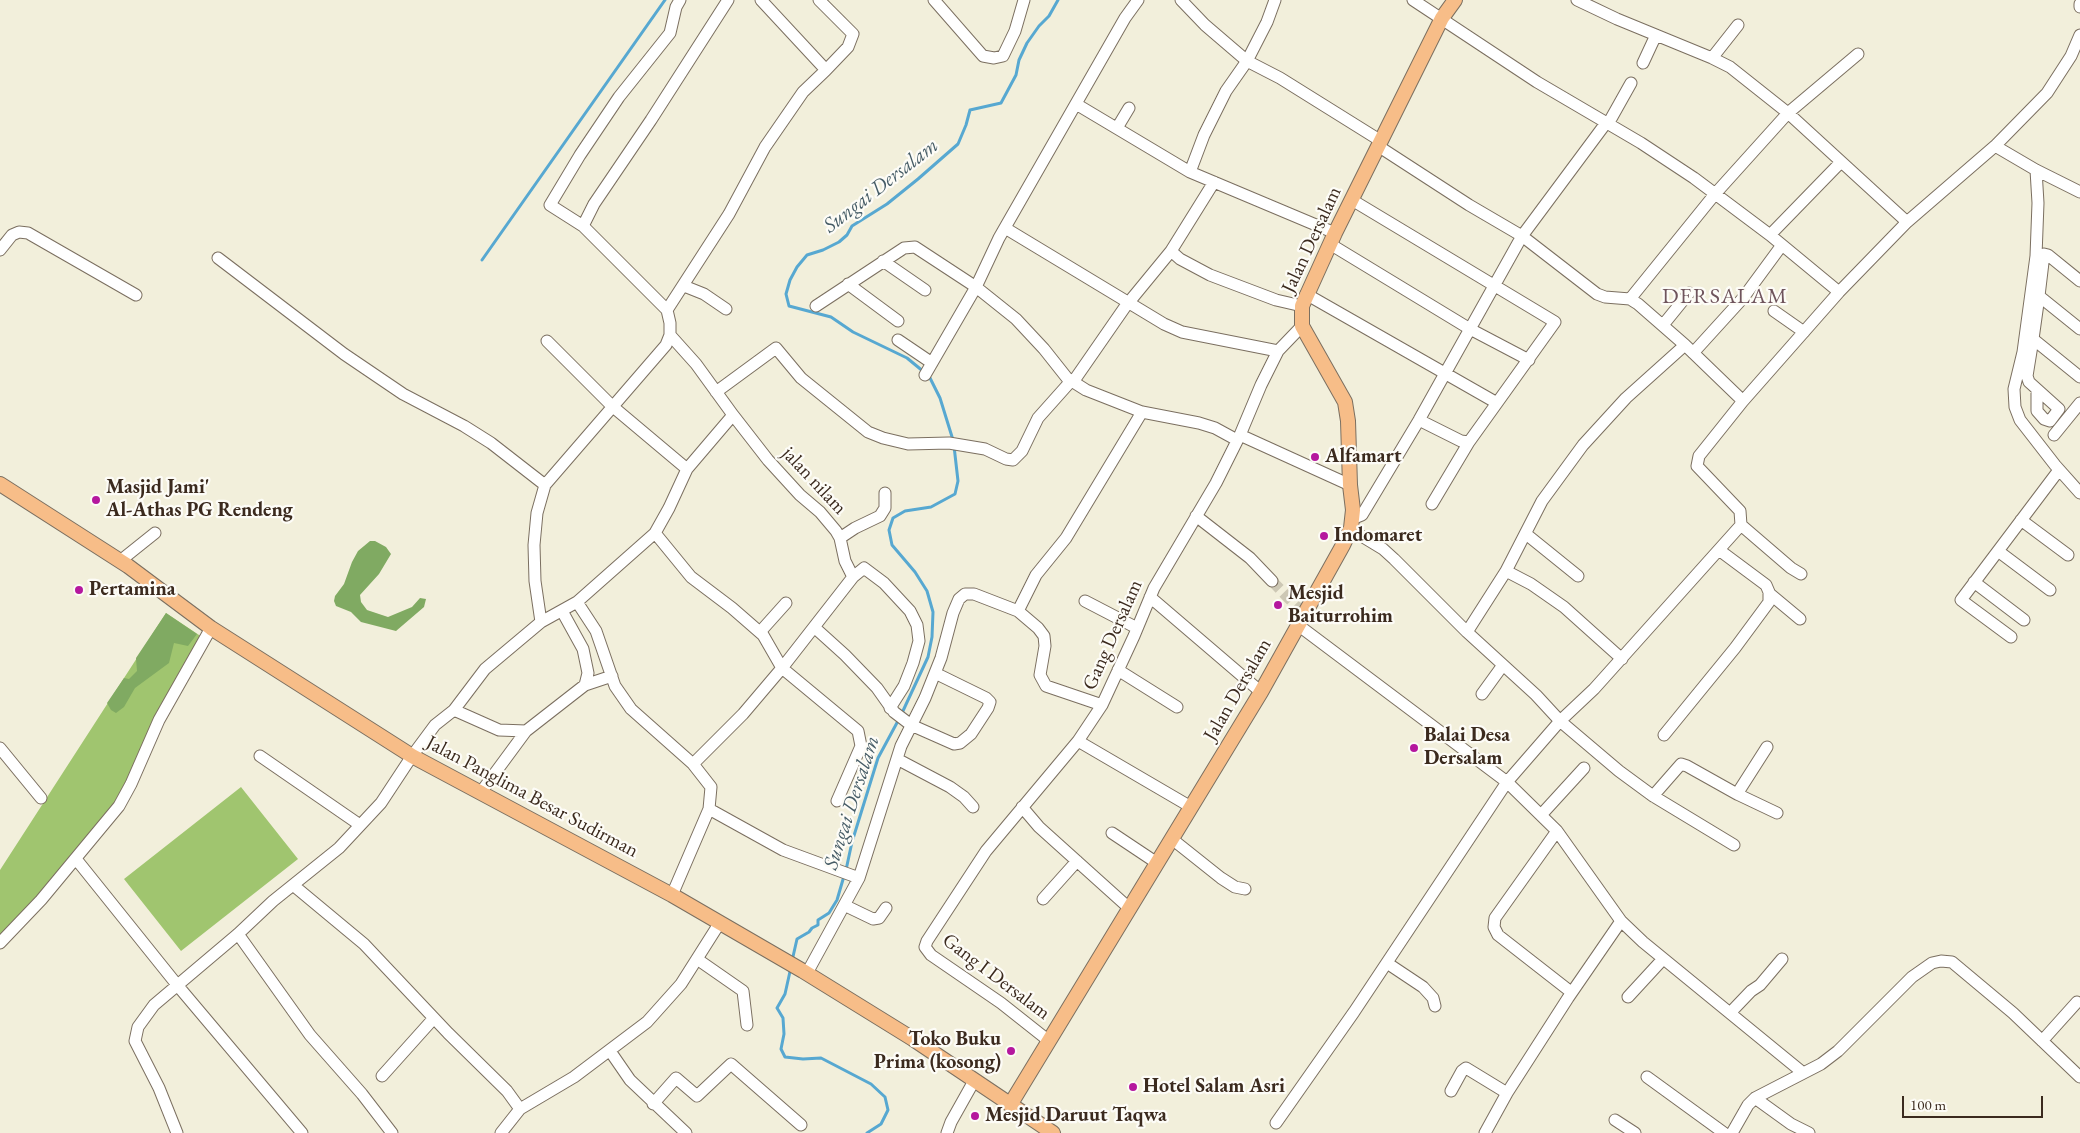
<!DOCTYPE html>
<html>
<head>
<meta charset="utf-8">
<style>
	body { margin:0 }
	#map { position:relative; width:2080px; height:1133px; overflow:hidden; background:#f2efdb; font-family:"EB Garamond",serif }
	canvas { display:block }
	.scale { position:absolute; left:1902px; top:1096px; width:141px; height:22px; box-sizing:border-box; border:2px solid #3b2a1e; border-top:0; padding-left:6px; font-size:15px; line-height:18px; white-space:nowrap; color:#3b2a1e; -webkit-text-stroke:4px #fdfcf7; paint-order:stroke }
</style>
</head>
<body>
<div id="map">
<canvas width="2080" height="1133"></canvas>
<div class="scale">100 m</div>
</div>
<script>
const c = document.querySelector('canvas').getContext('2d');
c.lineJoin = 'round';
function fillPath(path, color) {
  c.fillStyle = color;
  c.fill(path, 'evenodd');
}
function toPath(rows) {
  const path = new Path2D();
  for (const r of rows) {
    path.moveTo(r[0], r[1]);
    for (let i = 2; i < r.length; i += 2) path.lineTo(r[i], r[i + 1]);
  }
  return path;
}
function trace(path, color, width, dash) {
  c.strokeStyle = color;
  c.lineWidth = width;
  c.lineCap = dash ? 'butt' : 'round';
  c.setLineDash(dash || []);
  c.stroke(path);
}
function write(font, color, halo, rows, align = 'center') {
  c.font = font + ' "EB Garamond",serif';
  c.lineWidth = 4.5;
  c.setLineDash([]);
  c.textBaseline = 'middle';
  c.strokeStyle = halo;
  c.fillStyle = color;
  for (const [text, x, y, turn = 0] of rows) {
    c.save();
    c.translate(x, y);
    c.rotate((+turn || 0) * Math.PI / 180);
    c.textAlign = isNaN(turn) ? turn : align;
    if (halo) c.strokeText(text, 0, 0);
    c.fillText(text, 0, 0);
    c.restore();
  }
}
fillPath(toPath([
	[166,613,205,639,131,784,0,942,0,870],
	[241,787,298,859,181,951,124,879]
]), '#a0c56f');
fillPath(toPath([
	[370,541,375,541,386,547,391,554,379,574,360,595,361,602,367,610,388,617,412,607,420,598,426,599,424,607,396,631,361,622,351,612,336,606,334,601,335,596,344,584,352,562,358,551],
	[166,613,197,634,188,646,174,643,169,663,135,688,124,707,116,713,111,710,107,703,124,678,129,679,137,671,136,658]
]), '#80aa62');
trace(toPath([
	[482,260,665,0],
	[924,372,907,358,853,332,831,317,789,306,786,294,790,280,797,267,807,255,823,250,839,242,847,235,852,226,887,204,918,179,958,144,966,125,970,110,1001,103,1016,75,1019,60,1027,43,1039,26,1049,16,1058,0],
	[929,376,940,398,953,440],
	[902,713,928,657,932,637,933,612,927,591,915,572,892,545,889,530,893,518,905,511,931,507,955,494,958,481,954,446],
	[846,870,852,842,878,758,899,719],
	[792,961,797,939,809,932,812,928,818,925,818,920,829,913,837,900,844,876],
	[791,967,785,994,777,1008,783,1018,784,1034,781,1049,785,1057,803,1059,821,1058,871,1084,885,1097,888,1110,881,1124,867,1133]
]), '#57a8d1', 3);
trace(toPath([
	[1272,581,1301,611]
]), '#cdc8b5', 11, [11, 5.5]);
const minor = toPath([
	[819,0,853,34,848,47,826,70],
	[934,0,983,56,994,58,1003,56,1015,31,1024,0],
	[1138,0,1125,18,999,238,976,287,1016,319,1044,349,1067,378,1086,390,1142,412,1199,423,1215,428,1237,440],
	[1181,0,1205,25,1247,61,1280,78,1381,141],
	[1275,0,1267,22,1247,61,1226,91,1204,135,1190,172,1335,233],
	[1413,0,1537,82,1641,143,1694,178,1770,235,1839,292],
	[1577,0,1617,19,1712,58,1730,67,1788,113,1907,222],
	[2080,4,2080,7],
	[2080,35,2071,56,2047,93,1995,146,2036,170,2080,192],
	[1712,58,1738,25],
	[1643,63,1656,35],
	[1076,104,1190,172],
	[1608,124,1631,83],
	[1117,128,1129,108],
	[1378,146,1469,205,1522,236,1597,294,1605,297,1630,299,1638,304,1685,345,1743,401],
	[2036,170,2038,203,2036,256,2023,352,2014,389,2015,407,2020,420,2055,465,2080,493],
	[1214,182,1171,251,1180,259,1210,275,1276,300,1302,306],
	[1352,200,1555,322,1469,442,1461,441,1419,420],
	[583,226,550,205,580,155,619,97,670,33,676,7,680,0],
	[1005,228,1164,324,1182,332,1278,351],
	[1770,235,1841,162],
	[1330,244,1470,329,1529,360],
	[0,250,12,235,19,232,28,233,136,295],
	[218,258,344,354,403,394,464,426,491,443,545,485],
	[883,261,925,290],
	[2080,281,2048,255,2044,254,2039,296,2080,329],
	[848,284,898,321],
	[684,286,704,294,726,309],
	[1306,294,1497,403],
	[1630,299,1715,194,1788,113,1858,54],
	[816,306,904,248,915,247,976,287,925,375],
	[667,310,729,214,765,147,803,92,826,70,761,0],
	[1774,311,1804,332],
	[1663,325,1689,293],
	[2033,339,2039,296],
	[898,340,932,363],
	[547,341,612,406,687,469],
	[1693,353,1743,298,1782,245],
	[1073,382,1125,307,1171,251],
	[2037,390,2037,411,2044,419,2050,421,2059,409,2029,382,2027,376,2033,339,2080,377],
	[716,392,776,348,801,378,868,432,883,438,908,444,949,443,985,449,1006,459,1013,460,1022,451,1038,418,1071,381],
	[733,415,768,460,800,495,820,512,836,531,840,538,845,561,853,577,864,568,884,583,910,611,917,625,919,641,913,663,904,686,890,708],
	[1240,435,1350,485],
	[2054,435,2080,403],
	[1432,504,1469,442],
	[1196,516,1250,558,1272,581],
	[1352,519,1362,515,1419,420,1522,236,1606,123],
	[2021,520,2068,555],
	[1741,525,1791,568,1801,574],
	[1350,529,1383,549,1394,559,1467,632,1536,695,1560,721,1619,771,1653,796,1734,845],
	[655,533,691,577,732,608,763,635,782,668,858,731,861,746,837,801],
	[1526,534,1578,576],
	[840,538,855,528,880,516,885,508,885,493],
	[1998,551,2050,590],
	[120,561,155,533],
	[1506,571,1531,584,1564,607,1622,659],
	[1974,582,2024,620],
	[1770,594,1800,619],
	[1150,597,1261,692],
	[1085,601,1137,628],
	[577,602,655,533,669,508,687,469,733,415,696,364,670,335],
	[1018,611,1036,575,1066,538,1142,412],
	[541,622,577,602,596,631,615,686,631,709,693,764,711,787,709,809,672,895],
	[1298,625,1507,782,1557,831,1621,921,1643,942,1802,1072],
	[814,627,845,655,877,688,894,712,911,725,954,744,960,743,971,734,988,708,990,702,986,698,935,673],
	[760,632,786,603],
	[1467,632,1506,571,1542,501,1583,445,1626,398,1685,345],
	[2011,637,1961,600,2059,470],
	[1118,670,1177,707],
	[585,685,612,676],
	[1482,694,1503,665],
	[454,710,499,730,526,731],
	[1664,735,1735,648,1769,602,1769,592,1766,585,1719,550],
	[1078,741,1191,807],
	[0,748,41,798],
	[260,756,360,825],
	[897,759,950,787,964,797,973,807],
	[693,764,743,714,782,668,853,577],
	[481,792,526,731,585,685,588,673,583,649,562,611],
	[1737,794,1777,813],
	[1653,796,1681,764,1687,766,1737,794,1767,747],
	[1022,807,1039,827,1129,908],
	[709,809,783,850,859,878],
	[1541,815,1584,768],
	[1557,831,1495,918,1494,927,1498,935,1571,992],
	[1112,833,1157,863],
	[1172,839,1221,878,1235,887,1245,889],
	[76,859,178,986,302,1133],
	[293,885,364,944,448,1033,507,1091,520,1109],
	[1043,899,1077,861],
	[846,906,873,919,879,918,886,908],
	[238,934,310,1035,362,1094,392,1133],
	[0,943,41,900,119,806,131,784,159,720,211,628],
	[697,959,743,991,747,1025],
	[1387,963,1423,987,1433,998,1435,1006],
	[807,973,859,878,901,746,925,698,941,658,953,613,959,599,965,594,974,594,1018,611,1038,628,1044,636,1045,646,1040,675,1046,686,1102,705],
	[1628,997,1663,959],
	[1730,1013,1751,991,1760,985,1782,959],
	[1049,1041,1001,1003,931,955,925,947,927,941,986,851,1078,741,1102,705,1134,636,1154,588,1216,483,1240,435,1261,385,1278,351,1302,326],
	[2042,1041,2077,1002],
	[610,1051,630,1080,686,1133],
	[382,1076,434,1018],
	[1647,1077,1724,1133],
	[1451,1091,1462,1071,1466,1068,1507,1093],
	[1755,1098,1791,1124,1809,1133],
	[653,1104,676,1078,697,1096,731,1064,801,1125],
	[1615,1120,1635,1133],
	[1276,1123,1354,1012,1507,782,1560,721,1594,689,1741,525,1740,511,1697,466,1699,456,1743,401,1839,292,1907,222,1995,146],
	[177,1133,159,1088,135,1041,138,1027,154,1005,238,934,273,901,339,848,381,803,412,756,435,725,454,710,485,669,541,622,535,581,534,545,537,513,545,485,666,345,670,335,670,323,667,310,583,226,594,204,651,120,728,0],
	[501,1133,520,1109,574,1077,647,1022,681,984,719,924],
	[947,1133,951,1122,974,1081],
	[1485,1133,1507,1093,1568,998,1621,921],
	[1732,1133,1748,1105,1755,1098,1821,1064,1838,1051,1912,977,1932,963,1941,961,1952,962,2013,1013,2080,1077]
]);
const major = toPath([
	[0,484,128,566,211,628,412,756,672,895,803,971,913,1039,1053,1133],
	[1010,1105,1261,692,1343,545,1351,528,1353,510,1350,485,1348,421,1345,402,1302,326,1302,306,1335,233,1442,18,1455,0]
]);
trace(minor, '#7b6f60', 13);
trace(major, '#7b6f60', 16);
trace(minor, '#fff', 11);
trace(major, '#f7bd88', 14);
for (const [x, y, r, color] of [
	[1315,457,5,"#b5179e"],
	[96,500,5,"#b5179e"],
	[1324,536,5,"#b5179e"],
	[79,590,5,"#b5179e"],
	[1278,605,5,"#b5179e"],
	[1414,748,5,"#b5179e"],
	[1011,1051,5,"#b5179e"],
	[1133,1087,5,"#b5179e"],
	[975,1116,5,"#b5179e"]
]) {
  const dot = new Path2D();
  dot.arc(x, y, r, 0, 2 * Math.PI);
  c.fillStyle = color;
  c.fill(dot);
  trace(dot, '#fdfcf7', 2);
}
write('20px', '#3b2a1e', '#fdfcf7', [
	["Jalan Dersalam",1312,240,-65],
	["jalan nilam",814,481,47],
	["Gang Dersalam",1113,635,-66],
	["Jalan Dersalam",1238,690,-60],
	["Jalan Panglima Besar Sudirman",532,797,28],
	["Gang I Dersalam",996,977,37]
]);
write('bold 20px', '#3b2a1e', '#fdfcf7', [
	["Alfamart",1325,457],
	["Masjid Jami'",106,488],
	["Al-Athas PG Rendeng",106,511],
	["Indomaret",1334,536],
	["Pertamina",89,590],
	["Mesjid",1288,594],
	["Baiturrohim",1288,617],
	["Balai Desa",1424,736],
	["Dersalam",1424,759],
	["Toko Buku",1001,1040,"right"],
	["Prima (kosong)",1001,1063,"right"],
	["Hotel Salam Asri",1143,1087],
	["Mesjid Daruut Taqwa",985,1116]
], 'left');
write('italic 21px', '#465c66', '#fdfcf7', [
	["Sungai Dersalam",881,186,-38],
	["Sungai Dersalam",852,803,-72]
]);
c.letterSpacing = '1px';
write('22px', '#6f545c', '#fdfcf7', [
	["DERSALAM",1725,297]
]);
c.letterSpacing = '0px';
</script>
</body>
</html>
